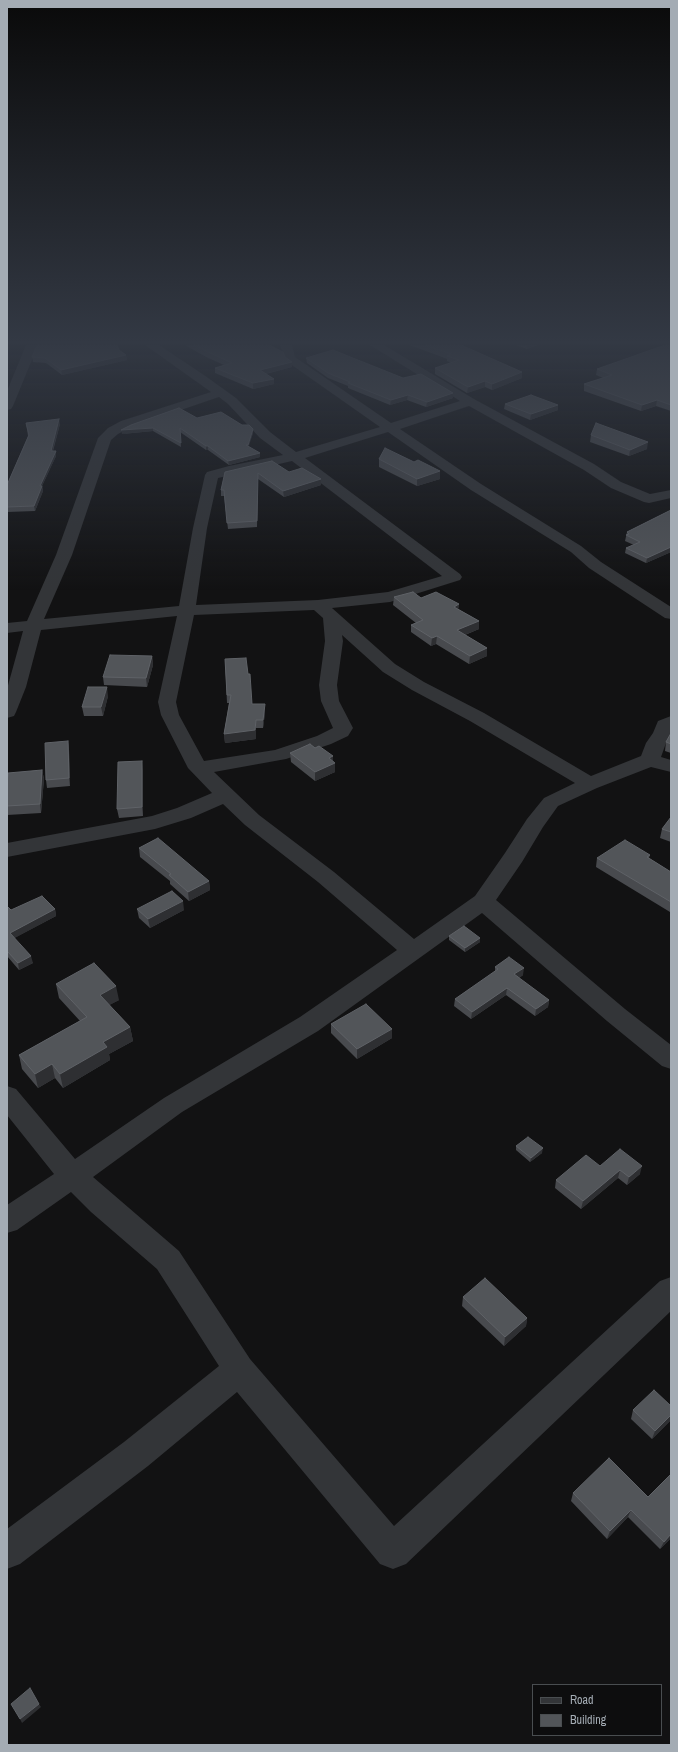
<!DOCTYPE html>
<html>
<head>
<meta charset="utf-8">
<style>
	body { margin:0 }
	#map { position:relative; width:678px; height:1752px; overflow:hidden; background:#121213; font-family:"Archivo Narrow",sans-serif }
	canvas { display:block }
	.frame { position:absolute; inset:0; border:8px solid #a4acb4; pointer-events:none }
	.legend { position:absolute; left:532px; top:1684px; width:130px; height:52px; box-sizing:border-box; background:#0d0d0e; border:1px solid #494d50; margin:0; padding:5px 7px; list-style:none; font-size:12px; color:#a4acb4 }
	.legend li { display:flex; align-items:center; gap:8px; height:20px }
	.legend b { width:20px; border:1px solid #494d50 }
</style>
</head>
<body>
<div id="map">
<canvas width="678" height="1752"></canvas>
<div class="frame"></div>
<ul class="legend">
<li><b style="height:5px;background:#333538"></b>Road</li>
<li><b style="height:11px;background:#525559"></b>Building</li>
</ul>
</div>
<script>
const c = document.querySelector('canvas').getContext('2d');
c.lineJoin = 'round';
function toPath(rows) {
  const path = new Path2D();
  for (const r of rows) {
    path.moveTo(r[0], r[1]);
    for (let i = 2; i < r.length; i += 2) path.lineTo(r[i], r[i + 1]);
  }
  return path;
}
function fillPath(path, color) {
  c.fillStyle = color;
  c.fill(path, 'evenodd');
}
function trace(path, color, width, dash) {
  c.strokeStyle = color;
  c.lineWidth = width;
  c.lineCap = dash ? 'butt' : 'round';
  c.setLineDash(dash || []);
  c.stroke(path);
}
fillPath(toPath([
	[26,345,38,345,13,406,11,409,7,410,7,391,26,345],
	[145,345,159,345,204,375,236,398,270,432,296,452,380,427,286,361,280,345,292,345,295,357,391,423,460,401,370,345,384,345,474,399,594,464,621,482,650,494,671,490,671,498,649,503,644,502,611,488,584,470,469,406,400,429,481,484,581,546,601,562,671,607,671,619,665,618,589,568,571,552,471,490,388,432,305,458,460,574,462,577,460,580,390,602,332,608,395,664,424,682,484,713,591,776,641,756,646,743,653,733,658,721,671,716,671,735,666,743,661,757,671,760,671,772,651,767,597,788,558,806,543,827,522,862,496,900,625,1009,671,1045,671,1069,662,1066,607,1021,482,913,318,1031,182,1112,93,1177,179,1251,250,1359,394,1526,660,1281,671,1277,671,1311,406,1564,393,1569,380,1564,237,1392,148,1466,20,1564,7,1569,7,1529,124,1442,219,1366,157,1269,91,1212,71,1192,17,1230,7,1233,7,1205,54,1174,7,1115,7,1086,16,1089,75,1159,164,1098,300,1017,397,950,318,882,245,825,223,804,191,818,155,829,7,857,7,843,152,816,177,808,212,793,188,768,161,715,158,702,177,616,41,630,26,687,16,712,14,716,7,718,7,689,23,631,7,633,7,623,27,621,56,555,98,438,108,428,121,421,211,392,145,345],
	[219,397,228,404,260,438,283,455,229,466,207,472,205,475,193,528,179,606,44,619,72,555,111,440,118,434,131,427,219,397],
	[292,461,442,576,388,592,318,600,196,605,207,528,218,478,292,461],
	[314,610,323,618,325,641,319,685,321,701,333,728,317,736,275,750,204,761,179,715,176,702,194,615,314,610],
	[342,635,383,672,412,690,470,721,575,783,544,798,527,819,505,853,475,896,414,939,334,872,259,815,214,772,286,759,331,744,348,736,353,728,339,701,337,685,343,641,342,635]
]), '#333538');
fillPath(toPath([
	[185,345,269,345,292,362,292,367,266,374,274,384,253,389,215,373,215,368,224,365,206,357],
	[410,345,461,345,522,378,492,390,485,387,467,393,435,374,435,368,451,363,447,361,447,359],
	[516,345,538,345,527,349],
	[671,345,671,411,656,406,641,411,584,391,584,384,603,378,596,375,597,369],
	[119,350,126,355,127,360,62,375,46,363,33,362,32,357],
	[306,358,403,378,453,393,453,398,426,407,407,400,390,405,348,388,348,386,328,378,307,363],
	[505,404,558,410,530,420,504,409],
	[197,418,253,433,248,447,260,457,229,465,208,450,206,450,180,432,181,447,153,431,122,434],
	[26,423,60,424,53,451,56,451,56,456,42,486,43,491,35,511,7,512,7,485,28,436],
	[591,435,647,449,629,456,590,442],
	[379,459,440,479,417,486,379,467],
	[225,472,289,472,321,479,321,485,284,497,258,479,257,527,228,529,224,496,221,496,221,490],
	[671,510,671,552,646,563,625,553,626,548,634,545,625,541,627,532],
	[394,597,421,598,459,604,458,609,479,621,479,629,465,635,487,648,487,656,469,664,436,644,431,646,411,632,411,625,416,623,393,605],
	[152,656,153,665,147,687,104,685,103,677],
	[225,659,248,674,252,704,265,713,263,728,256,728,256,739,225,743,224,734,229,703,227,703],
	[108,696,103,716,84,716,82,707],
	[671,733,671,753,665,751,666,742],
	[68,741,69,749,70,786,47,788,46,780],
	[315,748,333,756,333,761,335,772,315,781,291,762,290,753],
	[42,770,44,779,41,813,7,815,7,785],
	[143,770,143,816,119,818,117,809],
	[671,817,671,842,660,838,662,829],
	[139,848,209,881,210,890,189,901,170,884,170,881,140,857],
	[650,855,649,858,671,872,671,911,670,912,596,867,597,858],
	[7,906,11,910,55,909,56,916,14,938,33,963,19,970,7,956],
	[137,909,184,910,150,928,139,918],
	[449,936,480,938,480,942,465,952,449,940],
	[495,967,523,975,519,978,549,1000,548,1007,535,1016,506,995,471,1019,454,1006,455,999,495,972],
	[56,984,119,1000,109,1005,130,1027,133,1041,109,1054,110,1060,63,1088,55,1078,38,1088,22,1069,19,1055,80,1021,59,998],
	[331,1024,392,1038,357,1059,331,1033],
	[516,1146,542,1153,530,1162,516,1150],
	[600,1166,640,1174,627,1185,618,1178,581,1209,555,1188,556,1180],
	[463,1297,527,1318,526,1326,504,1346,462,1306],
	[671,1406,671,1420,652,1439,631,1419,633,1410],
	[671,1474,671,1538,660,1549,628,1517,607,1539,571,1501,573,1493,648,1497]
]), '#484a4e');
fillPath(toPath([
	[527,345,538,345,527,349],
	[126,355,127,360,62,375,61,370],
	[292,362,292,367,260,375,260,370],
	[522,372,522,378,492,390,492,384],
	[274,379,274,384,253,389,253,383],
	[485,381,485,387,467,393,468,387],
	[453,393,453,398,426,407,427,402],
	[408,395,407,400,390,405,391,400],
	[657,400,656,406,641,411,642,405],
	[558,405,558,410,530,420,531,414],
	[59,419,60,424,51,456,51,451],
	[153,428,153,431,122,434,121,430],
	[253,429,253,433,248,449,246,445],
	[648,442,647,449,629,456,630,450],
	[206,446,208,446,208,450,206,450],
	[56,451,56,456,42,486,43,491,35,511,34,506,40,486],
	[260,453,260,457,229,465,228,461],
	[440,471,440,479,417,486,417,479],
	[321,479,321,485,284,497,283,491],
	[671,547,671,552,646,563,647,558],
	[459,604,458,612,454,607],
	[479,621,479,629,457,638,457,630],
	[437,636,436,644,431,646,432,638],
	[487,648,487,656,469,664,470,656],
	[152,656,153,665,147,687,146,678],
	[107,687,108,696,103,716,101,707],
	[265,704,265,713,263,728,263,720],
	[256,720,256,739,225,743,224,734],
	[68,741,69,749,70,786,69,778],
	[333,756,333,764,335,763,335,772,315,781,315,772,329,758],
	[142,761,143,770,143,816,142,807],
	[42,770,44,779,41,813,40,804],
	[209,881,210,890,189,901,188,892],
	[183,901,184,910,150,928,148,919],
	[55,909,56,916,11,940,10,933],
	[480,938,480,942,465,952,465,948],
	[31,956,33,963,19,970,18,963],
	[524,968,523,975,514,982,514,974],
	[116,986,119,1000,102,1009,100,995],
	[507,988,506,995,471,1019,472,1012],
	[549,1000,548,1007,535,1016,536,1009],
	[130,1027,133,1041,109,1054,110,1060,63,1088,60,1074,103,1042],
	[392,1029,392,1038,357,1059,357,1049],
	[52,1064,55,1078,38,1088,35,1074],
	[543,1148,542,1153,530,1162,531,1158],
	[642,1166,640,1174,627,1185,629,1177],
	[620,1170,618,1178,581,1209,583,1201],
	[527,1318,526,1326,504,1346,505,1337],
	[671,1415,671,1420,652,1439,655,1431],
	[631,1510,628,1517,607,1539,610,1531],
	[671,1534,671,1538,660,1549,664,1542],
	[39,1704,41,1707,22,1723,20,1719]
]), '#2e2f32');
const building = toPath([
	[37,345,117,345,119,350,126,355,61,370,45,358,32,357,37,345],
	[194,345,269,345,283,352,285,357,292,362,260,370,274,379,253,383,215,368,232,363,206,351,194,345],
	[425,345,461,345,522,372,492,384,485,381,468,387,435,368,459,360,447,356,451,354,425,345],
	[665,345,671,345,671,405,657,400,642,405,584,384,612,375,597,369,665,345],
	[333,350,403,378,421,374,453,393,427,402,408,395,391,400,348,383,350,382,328,373,306,358,333,350],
	[531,395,558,405,531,414,505,404,531,395],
	[179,408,197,418,221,412,242,425,249,425,253,429,248,445,246,445,260,453,228,461,208,446,206,446,180,428,181,443,153,428,121,430,131,425,179,408],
	[59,419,51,451,56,451,40,486,42,486,34,506,7,507,7,485,29,435,26,423,59,419],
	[596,423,648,442,630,450,591,435,596,423],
	[385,448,414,462,418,460,440,471,417,479,379,459,385,448],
	[272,461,289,472,302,468,321,479,283,491,258,473,257,521,227,523,224,490,221,490,225,472,272,461],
	[671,510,671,547,647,558,626,548,640,542,626,535,629,534,627,532,671,510],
	[413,592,421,598,436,592,459,604,454,607,479,621,457,630,487,648,470,656,437,636,432,638,411,625,423,620,394,597,413,592],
	[110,655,152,656,146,678,103,677,110,655],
	[246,658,248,674,250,674,252,704,265,704,263,720,256,720,255,730,224,734,231,695,227,695,225,659,246,658],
	[88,687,107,687,101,707,82,707,88,687],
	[671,733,671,744,666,742,671,733],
	[68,741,69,778,46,780,45,743,68,741],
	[310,744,315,748,319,746,333,756,329,758,335,763,315,772,290,753,310,744],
	[142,761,142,807,117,809,118,762,142,761],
	[42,770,40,804,7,806,7,785,8,773,42,770],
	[671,817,671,832,662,829,671,817],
	[158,838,209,881,188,892,169,875,171,874,139,848,158,838],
	[625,840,650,855,647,857,671,872,671,902,597,858,625,840],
	[172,891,183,901,148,919,137,909,172,891],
	[42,896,55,909,10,933,31,956,18,963,7,951,7,906,11,910,42,896],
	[464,926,480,938,465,948,449,936,464,926],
	[509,957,524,968,514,974,549,1000,536,1009,507,988,472,1012,455,999,498,969,495,967,509,957],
	[94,963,116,986,100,995,130,1027,103,1042,107,1047,60,1074,52,1064,35,1074,19,1055,87,1017,56,984,94,963],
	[366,1004,392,1029,357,1049,331,1024,366,1004],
	[528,1137,543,1148,531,1158,516,1146,528,1137],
	[620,1149,642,1166,629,1177,620,1170,583,1201,556,1180,586,1155,600,1166,620,1149],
	[485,1278,527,1318,505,1337,463,1297,485,1278],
	[654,1390,671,1406,671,1415,655,1431,633,1410,654,1390],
	[609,1458,648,1497,671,1474,671,1534,664,1542,631,1510,610,1531,573,1493,609,1458],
	[30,1688,39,1704,20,1719,11,1704,30,1688]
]);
fillPath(building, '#525559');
trace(building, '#5f6267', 1);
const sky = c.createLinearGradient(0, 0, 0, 590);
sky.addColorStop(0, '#0a0a0a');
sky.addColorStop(0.58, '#333944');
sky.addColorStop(1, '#33394400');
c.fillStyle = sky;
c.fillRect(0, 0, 678, 590);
</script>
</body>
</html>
